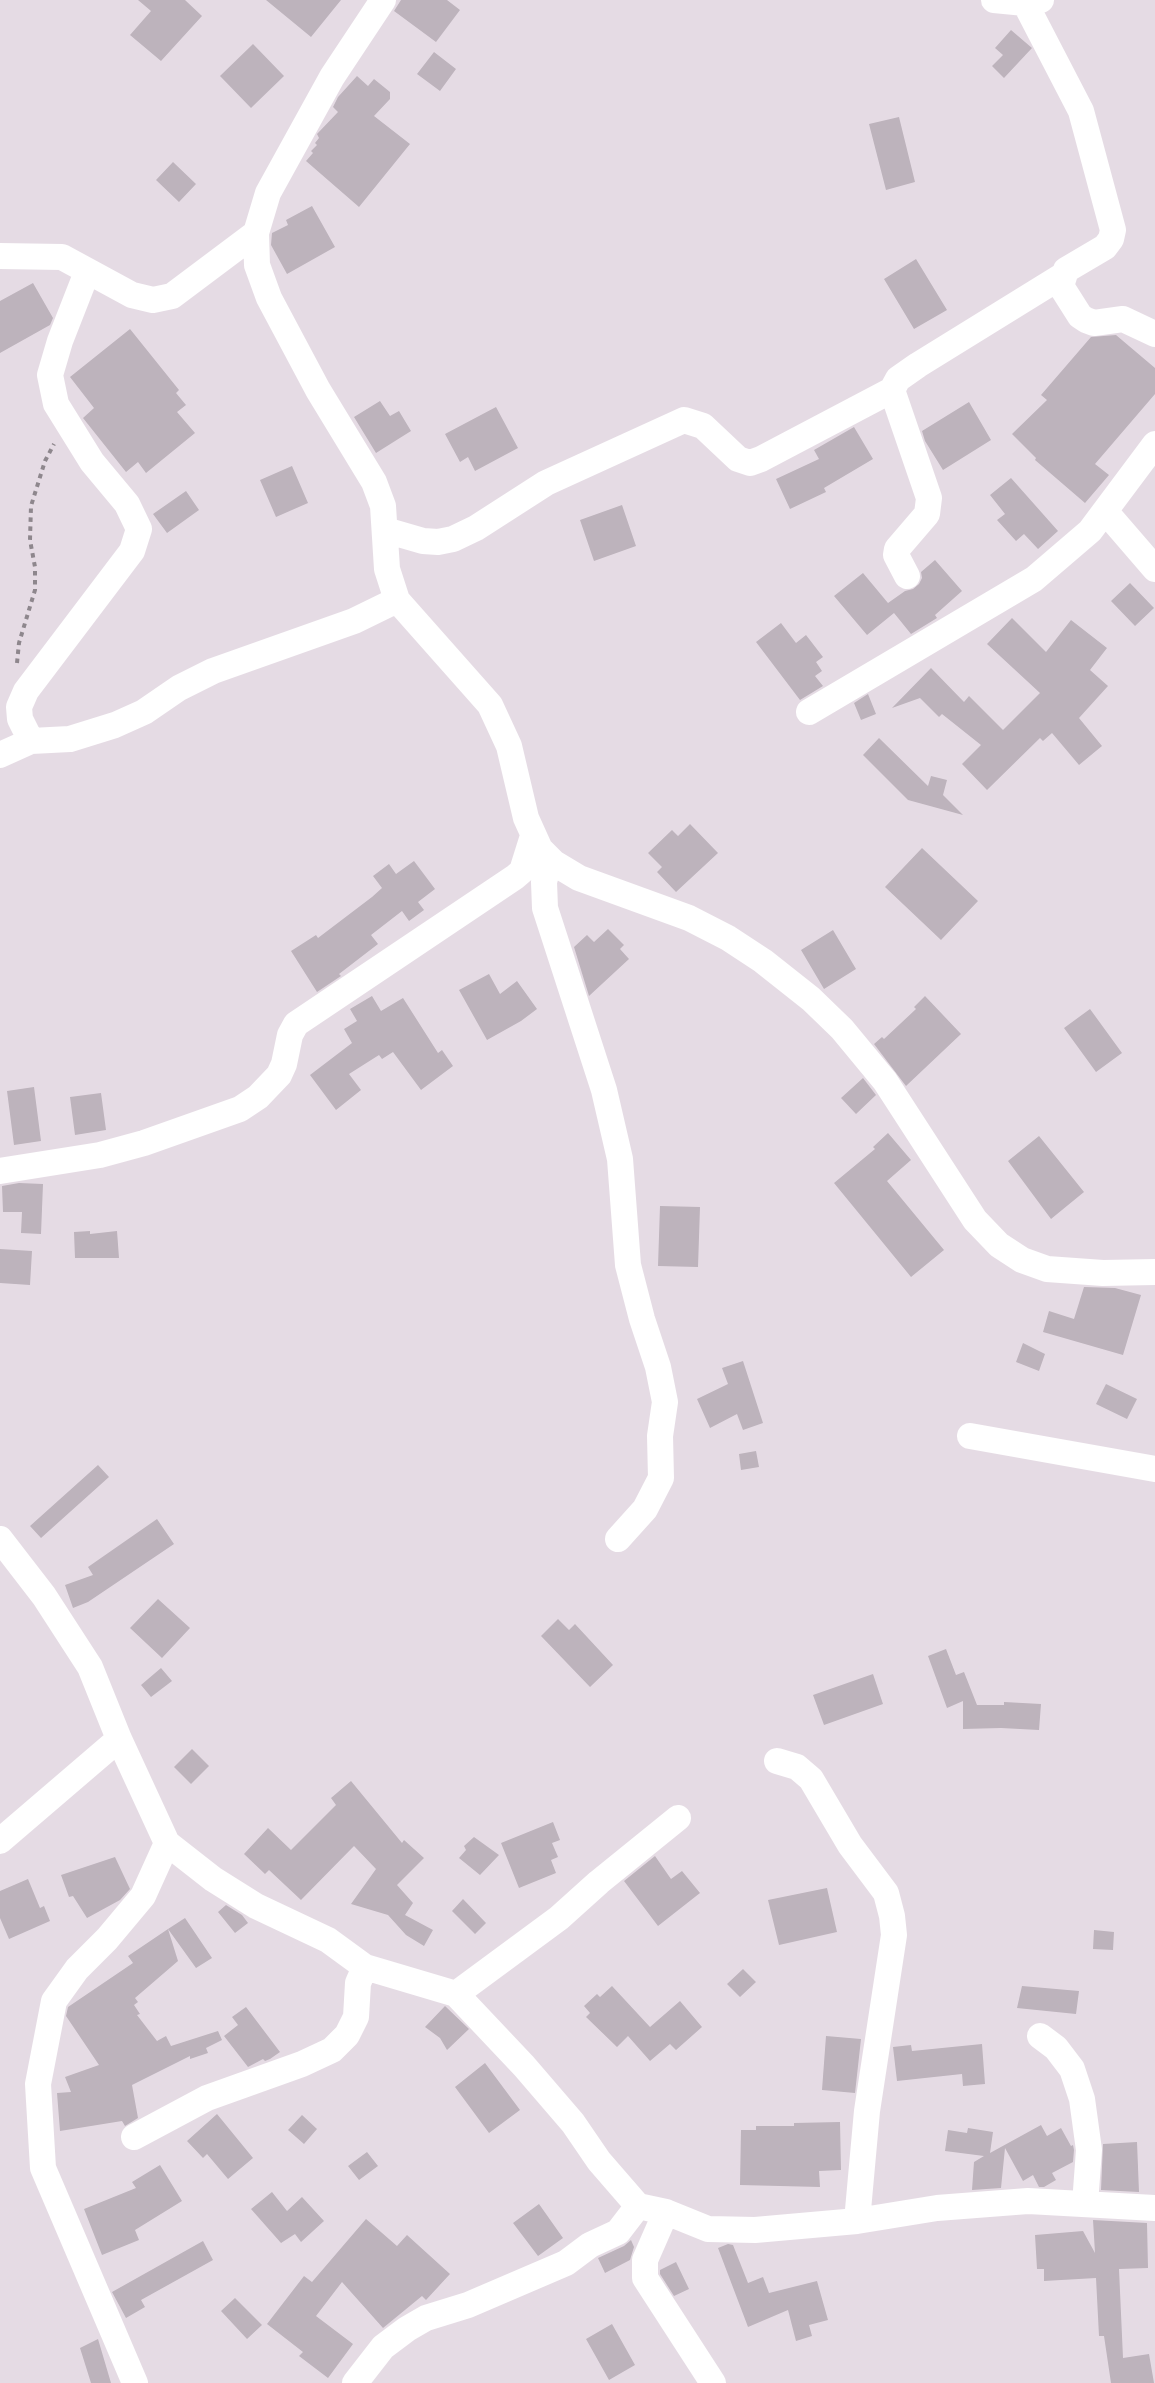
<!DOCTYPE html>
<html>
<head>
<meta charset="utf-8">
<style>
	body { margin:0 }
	canvas { display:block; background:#e5dbe4 }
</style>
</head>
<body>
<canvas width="1155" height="2383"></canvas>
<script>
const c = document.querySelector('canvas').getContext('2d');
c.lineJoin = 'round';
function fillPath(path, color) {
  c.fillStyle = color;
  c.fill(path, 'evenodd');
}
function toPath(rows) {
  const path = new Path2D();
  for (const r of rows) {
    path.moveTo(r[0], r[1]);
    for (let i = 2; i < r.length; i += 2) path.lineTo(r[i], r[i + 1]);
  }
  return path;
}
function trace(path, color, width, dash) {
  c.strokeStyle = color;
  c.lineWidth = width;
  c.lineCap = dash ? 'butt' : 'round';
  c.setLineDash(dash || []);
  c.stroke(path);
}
fillPath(toPath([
	[138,0,185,0,202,16,161,61,130,35,151,11],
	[266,0,341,0,311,37],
	[401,0,447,0,460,10,436,42,394,11],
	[1011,30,1032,48,1004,78,992,66,1003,55,995,48],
	[253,44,284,76,251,108,220,76],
	[434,52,456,69,440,91,417,74],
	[357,76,368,86,374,79,390,92,390,99,374,116,410,144,359,207,306,161,313,153,311,151,317,145,315,143,319,138,317,134,338,112,333,107,338,97],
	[899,117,915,182,886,190,869,124],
	[173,162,196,184,179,202,156,180],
	[312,206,335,247,287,274,271,245,272,233,288,225,286,220],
	[916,259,947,310,914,329,884,279],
	[33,283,53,318,50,325,0,353,0,301],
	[130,329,179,390,176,393,186,405,177,412,195,433,146,473,138,462,126,472,83,418,94,408,70,377],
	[1116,335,1155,368,1155,394,1095,464,1109,475,1085,503,1035,460,1036,458,1012,434,1047,400,1041,395,1091,337],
	[380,401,390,416,399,411,411,431,376,453,354,417],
	[969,402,991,440,943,470,925,441,922,431],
	[496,407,518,448,475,471,468,457,460,462,445,434],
	[854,427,873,459,824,488,826,492,790,509,776,479,819,459,814,450],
	[292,466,308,503,276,517,260,480],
	[1011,478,1058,531,1038,549,1024,534,1016,541,997,520,1005,514,990,495],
	[186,491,199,510,167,533,153,514],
	[622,505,636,546,594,561,580,520],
	[935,560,962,591,935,615,937,618,911,634,894,613,867,635,834,596,863,573,888,603,905,591,913,589,919,584,922,578,921,572],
	[1130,583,1154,608,1135,626,1111,601],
	[1012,618,1046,652,1071,620,1107,648,1090,670,1108,686,1079,718,1102,746,1079,765,1052,733,1043,741,1040,738,987,790,962,764,981,745,942,714,939,717,920,698,892,708,931,668,964,702,969,696,1003,730,1040,693,987,644],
	[781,623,796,643,806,635,823,657,816,662,822,671,815,676,823,686,800,700,756,642],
	[868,694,876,714,861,720,854,703],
	[879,738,928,786,931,776,947,780,943,795,963,815,908,800,863,755],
	[690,824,718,853,676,892,657,872,662,867,648,853,672,830,678,836],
	[922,848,978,901,941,940,885,887],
	[414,861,435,889,418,902,424,910,409,921,402,911,371,935,378,944,339,974,341,976,317,992,291,951,316,935,318,938,372,897,382,888,373,876,389,864,396,874],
	[608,929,624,945,620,949,629,959,589,996,574,947,587,935,594,942],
	[833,930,856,969,824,989,801,950],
	[489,974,500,994,517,981,537,1009,521,1021,487,1040,459,990],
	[372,996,381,1011,403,998,438,1053,442,1050,453,1066,421,1090,393,1052,382,1059,379,1055,349,1074,361,1090,336,1110,310,1075,352,1043,344,1029,357,1021,350,1009],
	[925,996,961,1034,906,1086,874,1044,882,1037,884,1039,916,1009,914,1007],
	[1090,1009,1122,1053,1096,1072,1064,1028],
	[863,1078,876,1095,856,1114,841,1098],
	[34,1087,41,1141,14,1145,7,1091],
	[101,1093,106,1130,75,1135,70,1097],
	[888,1133,911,1160,887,1181,944,1250,911,1277,834,1183,875,1149,873,1147],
	[1039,1136,1084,1192,1051,1219,1008,1161],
	[19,1183,43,1184,41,1234,21,1233,22,1212,3,1212,2,1186],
	[660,1206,700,1207,698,1267,658,1266],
	[90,1231,90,1234,117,1231,119,1258,75,1258,74,1232],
	[0,1249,32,1251,30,1285,0,1283],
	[1084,1287,1115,1288,1141,1295,1123,1355,1043,1332,1049,1311,1074,1319],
	[1023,1343,1045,1354,1039,1371,1016,1362],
	[743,1361,763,1423,743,1430,737,1414,710,1428,697,1399,728,1384,722,1368],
	[1106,1384,1137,1399,1127,1419,1096,1404],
	[756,1451,759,1467,741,1470,739,1454],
	[98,1465,109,1477,41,1538,30,1526],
	[157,1519,174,1544,88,1602,73,1608,65,1585,93,1575,88,1567],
	[158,1599,190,1628,162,1658,130,1628],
	[558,1619,569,1630,575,1624,613,1665,590,1687,541,1636],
	[946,1649,956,1675,964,1672,977,1705,1004,1705,1004,1702,1041,1704,1039,1730,1001,1728,963,1729,963,1701,947,1708,928,1656],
	[161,1668,172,1681,151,1697,141,1685],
	[873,1674,883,1704,824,1725,813,1695],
	[192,1749,209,1766,191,1784,174,1767],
	[351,1781,402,1843,404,1840,424,1858,397,1885,413,1903,405,1915,433,1930,424,1946,406,1935,388,1915,351,1904,376,1869,354,1846,301,1900,269,1870,265,1874,244,1854,268,1828,291,1850,336,1805,331,1798],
	[553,1822,560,1840,552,1843,558,1857,551,1860,556,1873,519,1888,501,1843],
	[474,1837,499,1855,480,1875,459,1858,466,1850,464,1846],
	[655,1856,671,1879,682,1871,700,1893,658,1926,624,1881],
	[115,1857,130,1889,120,1900,87,1918,73,1896,69,1897,61,1875],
	[28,1879,40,1908,44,1906,50,1921,9,1939,0,1918,0,1891],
	[827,1888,837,1932,779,1945,768,1900],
	[463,1899,486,1923,475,1934,452,1911],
	[226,1905,242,1915,248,1923,235,1933,218,1912],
	[185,1918,212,1958,196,1968,168,1929],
	[168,1929,178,1961,135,1998,138,2002,134,2005,140,2014,137,2015,157,2041,166,2036,171,2046,218,2031,222,2040,206,2048,208,2053,190,2059,190,2056,132,2085,138,2118,125,2126,122,2121,60,2131,57,2093,71,2092,65,2077,99,2065,66,2016,68,2007,133,1963,128,1956],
	[1094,1930,1114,1932,1113,1950,1093,1949],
	[743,1969,756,1982,740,1997,727,1984],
	[612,1986,650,2027,680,2001,702,2027,676,2050,670,2044,650,2061,628,2036,617,2047,586,2017,590,2013,584,2006,597,1994,600,1997],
	[1022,1986,1079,1991,1076,2014,1017,2008],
	[445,2006,469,2029,447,2050,440,2038,425,2027],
	[246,2007,280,2052,270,2059,265,2061,263,2059,248,2067,224,2036,238,2025,232,2017],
	[826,2036,861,2039,855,2093,822,2090],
	[982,2044,985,2084,963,2086,962,2074,897,2081,893,2047,911,2045,912,2051],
	[485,2063,520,2110,489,2133,455,2087],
	[217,2114,253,2158,228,2179,207,2154,203,2158,187,2141],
	[302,2115,317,2129,304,2144,288,2130],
	[840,2122,841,2170,819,2171,820,2187,740,2185,741,2130,756,2130,756,2126,794,2126,794,2123],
	[1041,2125,1047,2136,1061,2128,1071,2146,1073,2145,1074,2150,1073,2162,1052,2173,1056,2180,1044,2187,1039,2187,1033,2175,1023,2181,1005,2148,1001,2188,972,2190,974,2162,984,2156,945,2151,948,2130,967,2133,968,2128,993,2132,990,2153],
	[1137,2142,1139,2192,1101,2190,1103,2144],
	[367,2152,378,2166,359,2180,348,2166],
	[160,2165,182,2201,135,2230,139,2240,102,2255,84,2209,136,2188,132,2182],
	[272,2192,287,2211,302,2197,324,2221,301,2242,295,2234,281,2243,251,2209],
	[539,2204,563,2238,538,2256,513,2223],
	[366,2219,397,2246,407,2235,450,2274,426,2300,422,2296,383,2328,342,2282,316,2316,353,2344,328,2378,299,2356,303,2352,267,2324,304,2276,312,2282],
	[1093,2220,1147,2223,1148,2268,1119,2269,1123,2358,1149,2354,1154,2383,1111,2383,1104,2336,1099,2336,1096,2278,1044,2281,1044,2269,1037,2269,1035,2235,1083,2231,1095,2253],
	[631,2240,634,2247,630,2260,605,2273,598,2258,624,2246],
	[203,2241,213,2260,141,2300,145,2307,126,2318,112,2292],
	[728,2244,733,2245,748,2283,763,2277,769,2293,817,2281,828,2320,809,2325,812,2336,796,2341,788,2310,748,2327,718,2248],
	[676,2262,689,2289,674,2296,660,2274,660,2270],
	[235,2298,262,2325,247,2339,221,2311],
	[612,2324,635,2365,609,2380,586,2339],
	[98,2339,111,2383,91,2383,80,2348]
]), '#bdb3bc');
trace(toPath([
	[17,663,19,643,35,590,35,567,30,540,31,506,45,461,54,444]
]), '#8e878d', 4, [4.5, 4.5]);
trace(toPath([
	[383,0,332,77,268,193,256,233,257,265,269,298,318,390,374,482,383,506,387,569,397,600,490,705,509,746,526,818,540,849,554,863,579,878,689,918,728,938,763,961,811,999,842,1029,885,1081,975,1220,999,1245,1022,1260,1047,1269,1103,1273,1155,1272],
	[994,0,1025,3,1041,0],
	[1025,3,1081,111,1113,230,1111,239,1105,247,1066,270,1061,286,1080,316,1086,320,1094,323,1123,319,1155,334],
	[0,256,62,257,132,295,153,300,172,296,256,233],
	[1105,511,1155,569],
	[385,530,423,541,438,542,453,539,476,528,546,483,684,420,703,426,738,459,750,463,761,459,892,390],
	[907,576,896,555,897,549,927,514,929,498,892,390,898,379,918,365,1062,276],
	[809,712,1034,579,1090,531,1155,444],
	[31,741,20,719,19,707,26,691,132,551,139,529,127,504,92,462,56,404,50,375,60,341,87,272],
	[0,755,31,741,70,739,115,725,144,712,179,688,213,671,354,621,397,600],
	[550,859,544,882,545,908,604,1090,620,1159,628,1265,642,1319,658,1367,665,1402,660,1436,661,1478,645,1509,618,1539],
	[0,1171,100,1155,144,1143,240,1109,258,1097,279,1075,284,1064,290,1035,296,1024,515,877,522,871,533,836],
	[970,1436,1155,1469],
	[0,1539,44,1596,90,1667,119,1739,167,1843,213,1879,256,1906,328,1940,365,1967,456,1994,524,2066,573,2123,599,2161,638,2206,666,2212,708,2229,755,2230,857,2221,937,2208,1028,2201,1155,2208],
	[777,1761,797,1767,811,1779,850,1845,886,1893,892,1916,894,1935,867,2111,857,2221],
	[0,1841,119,1739],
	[456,1994,559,1918,599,1882,678,1818],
	[1040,2036,1056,2048,1072,2069,1082,2099,1089,2150,1085,2204],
	[134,2137,207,2098,302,2064,332,2050,347,2035,356,2017,358,1983,365,1967],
	[666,2212,645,2260,645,2278,713,2383],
	[135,2383,43,2168,38,2084,54,2001,77,1969,107,1939,143,1896,167,1843],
	[355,2383,383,2347,407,2329,426,2318,468,2305,566,2263,590,2245,618,2232,638,2206]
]), '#fff', 26);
</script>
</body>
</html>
